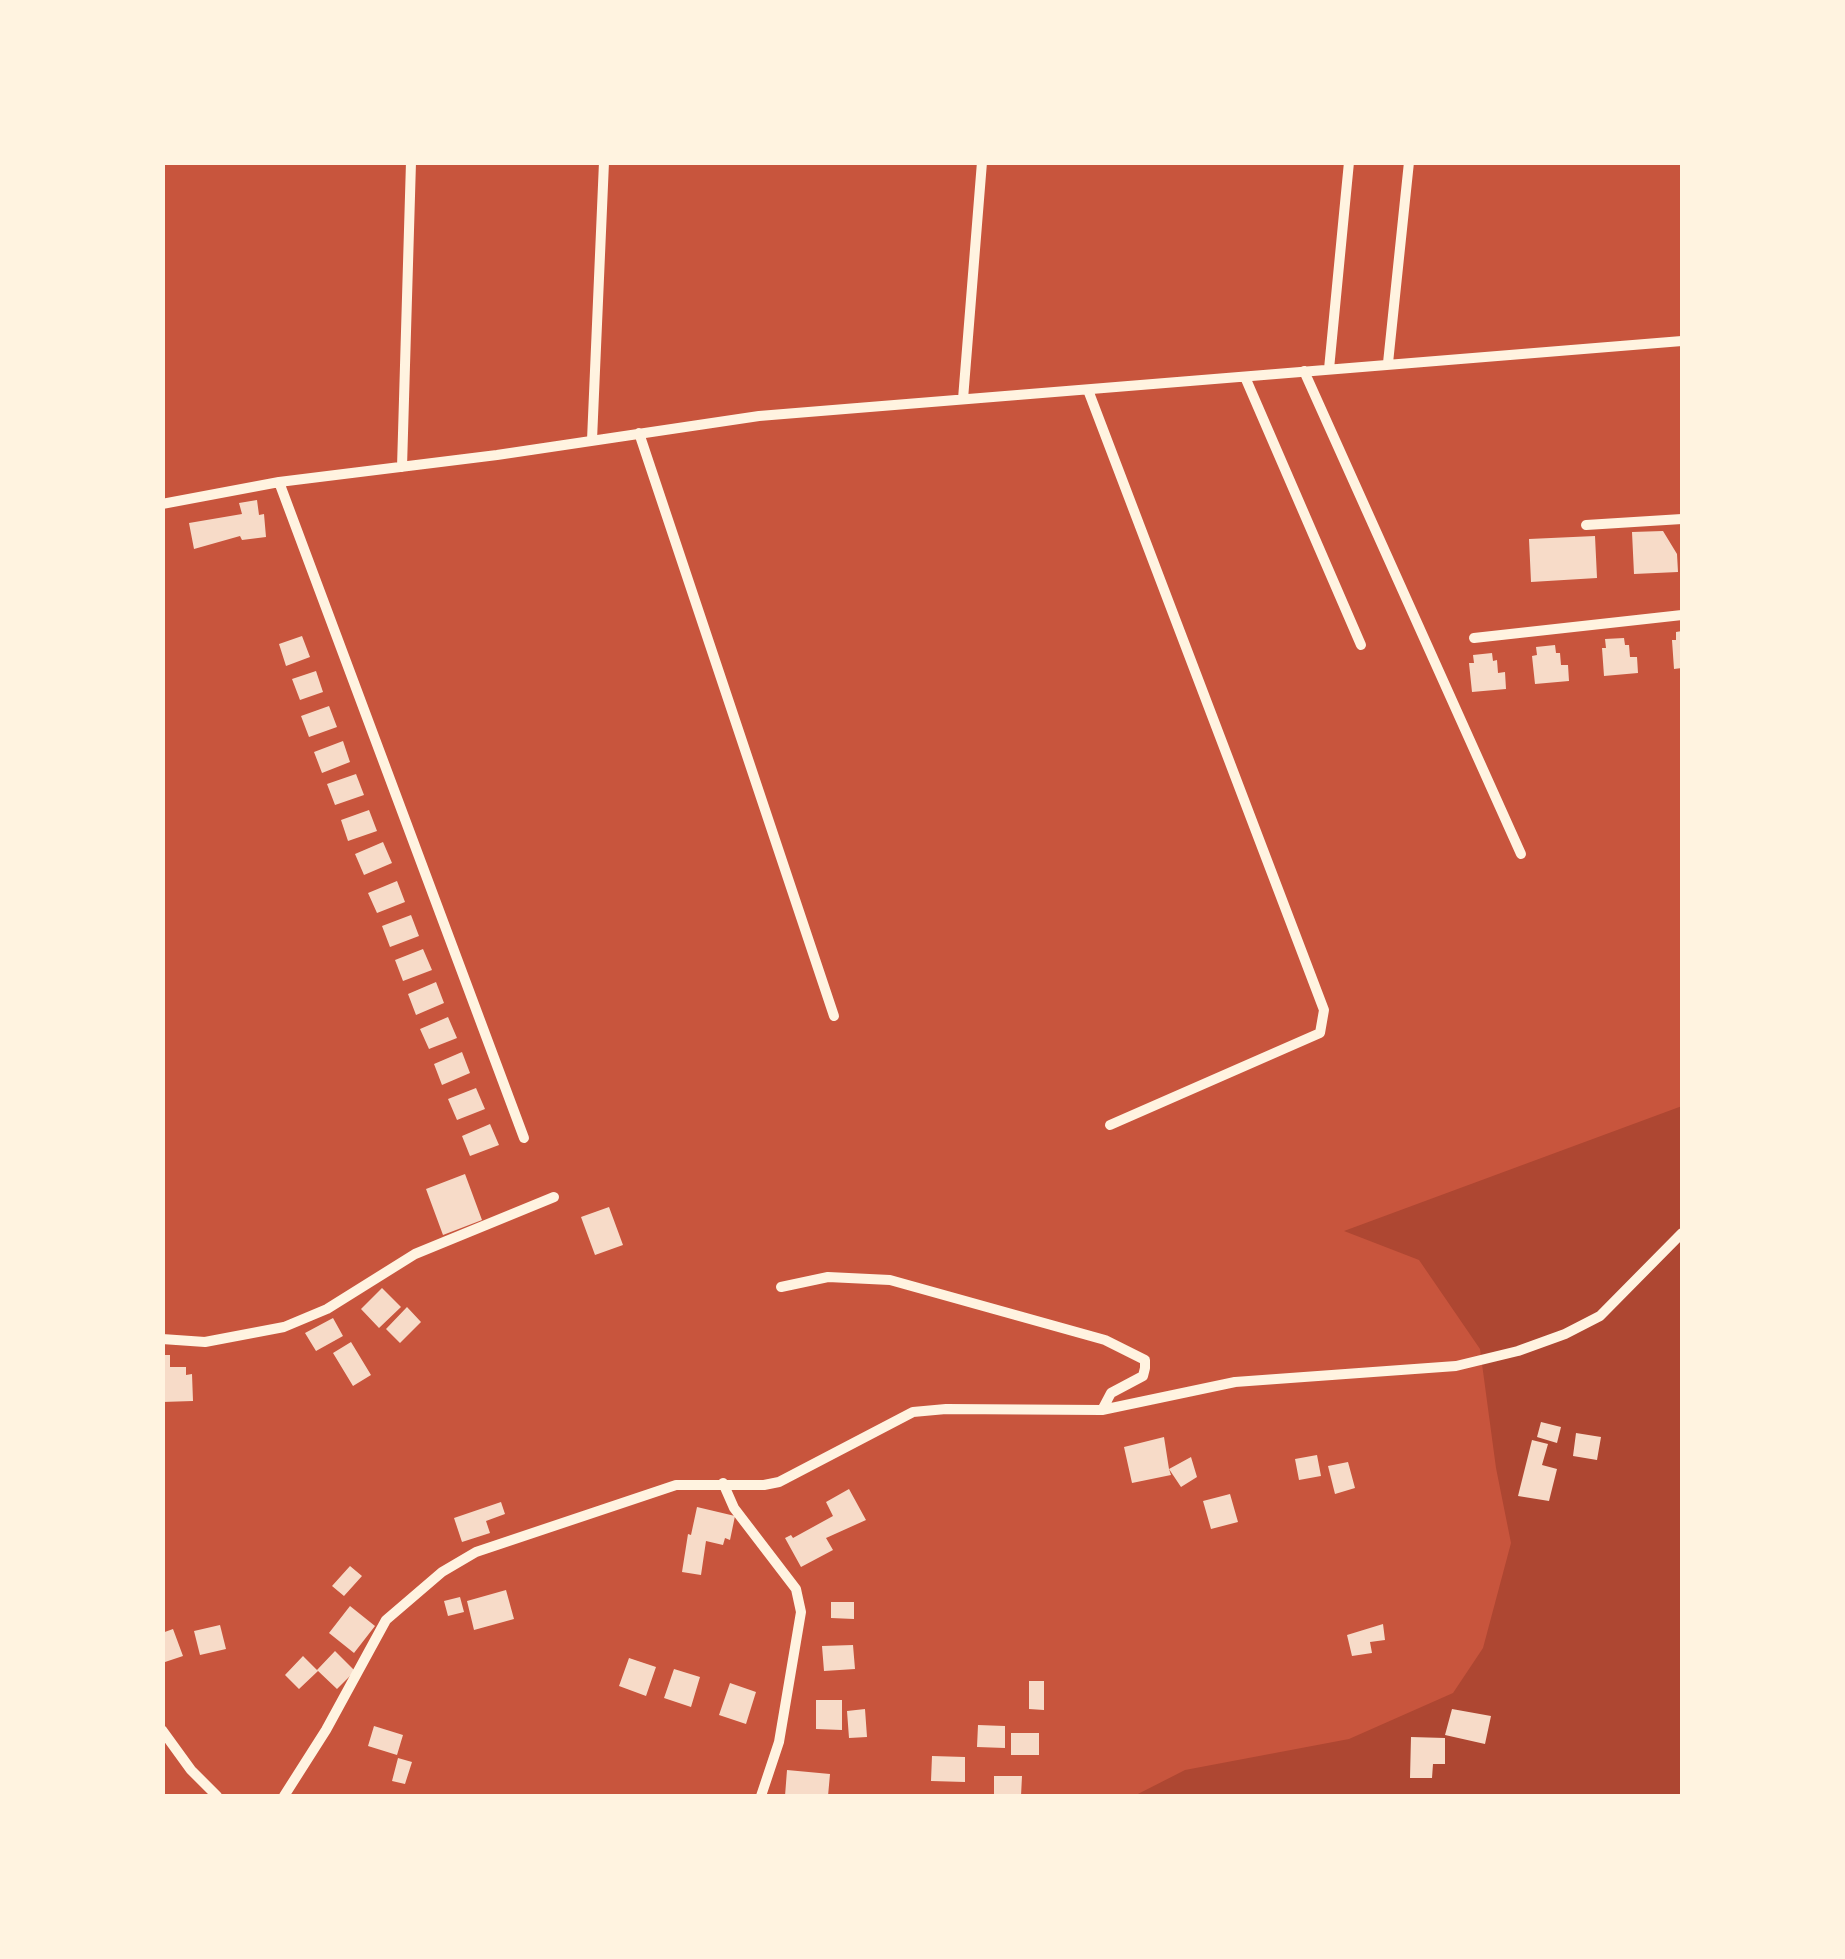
<!DOCTYPE html>
<html>
<head>
<meta charset="utf-8">
<style>
	body { margin:0 }
	#map { position:relative; width:1845px; height:1959px; overflow:hidden; background:#c8553d; font-family:Manrope,sans-serif }
	canvas { display:block }
	.frame { position:absolute; inset:0; border:165px solid #fff3e0; pointer-events:none }
</style>
</head>
<body>
<div id="map">
<canvas width="1845" height="1959"></canvas>
<div class="frame"></div>
</div>
<script>
const c = document.querySelector('canvas').getContext('2d');
c.lineJoin = 'round';
function fillPath(path, color) {
  c.fillStyle = color;
  c.fill(path, 'evenodd');
}
function toPath(rows) {
  const path = new Path2D();
  for (const r of rows) {
    path.moveTo(r[0], r[1]);
    for (let i = 2; i < r.length; i += 2) path.lineTo(r[i], r[i + 1]);
  }
  return path;
}
function trace(path, color, width, dash) {
  c.strokeStyle = color;
  c.lineWidth = width;
  c.lineCap = dash ? 'butt' : 'round';
  c.setLineDash(dash || []);
  c.stroke(path);
}
fillPath(toPath([
	[1682,1106,1682,1796,1134,1796,1185,1770,1349,1739,1453,1693,1483,1648,1511,1543,1496,1468,1480,1349,1419,1260,1344,1231]
]), '#ae4732');
fillPath(toPath([
	[257,500,259,515,264,514,266,537,242,540,240,536,194,549,189,523,242,514,239,503],
	[1663,531,1677,554,1678,572,1634,574,1632,532],
	[1595,536,1597,578,1531,582,1529,539],
	[1682,631,1682,668,1674,669,1672,640,1676,640,1676,632],
	[302,636,310,657,286,666,279,644],
	[1624,638,1625,645,1629,645,1630,657,1637,657,1638,673,1604,676,1602,648,1606,648,1605,639],
	[1555,645,1556,653,1560,653,1561,665,1568,665,1569,681,1535,684,1532,656,1537,655,1536,647],
	[1492,653,1493,661,1497,660,1498,673,1505,672,1506,689,1472,692,1469,663,1474,663,1473,655],
	[316,671,323,692,300,700,292,679],
	[329,706,337,727,309,737,301,716],
	[343,741,350,762,322,773,314,752],
	[356,774,364,795,335,805,327,784],
	[369,810,377,831,348,841,341,820],
	[383,842,392,863,364,875,355,854],
	[397,881,405,902,377,913,368,893],
	[411,915,419,936,390,947,382,926],
	[423,949,432,970,403,981,395,960],
	[436,982,444,1003,416,1015,408,994],
	[448,1017,457,1038,429,1049,420,1029],
	[462,1052,470,1073,442,1085,434,1064],
	[476,1088,485,1109,457,1120,448,1099],
	[490,1124,499,1145,470,1156,462,1136],
	[465,1174,482,1220,443,1235,426,1189],
	[609,1207,623,1245,595,1255,581,1217],
	[382,1288,401,1307,379,1328,361,1309],
	[407,1307,421,1322,400,1343,386,1329],
	[333,1318,343,1336,316,1351,305,1333],
	[351,1342,371,1375,353,1386,333,1353],
	[162,1355,170,1355,170,1367,186,1367,186,1375,192,1374,193,1401,162,1402],
	[1541,1422,1561,1427,1557,1443,1537,1437],
	[1576,1433,1601,1437,1597,1460,1573,1456],
	[1164,1437,1169,1469,1191,1457,1197,1477,1181,1487,1169,1469,1171,1475,1132,1483,1124,1447],
	[1532,1440,1548,1444,1542,1465,1557,1469,1549,1501,1518,1496],
	[1317,1455,1321,1476,1299,1480,1295,1459],
	[1348,1462,1355,1488,1335,1494,1328,1466],
	[849,1489,866,1520,826,1538,833,1550,801,1567,785,1538,791,1535,793,1538,833,1516,826,1502],
	[1230,1494,1238,1522,1211,1529,1203,1501],
	[501,1502,505,1514,486,1521,490,1533,462,1542,454,1518],
	[697,1507,735,1516,730,1540,725,1538,723,1545,706,1541,701,1575,682,1572,688,1534,691,1535],
	[350,1566,362,1576,344,1596,332,1586],
	[506,1590,514,1619,474,1630,467,1601],
	[460,1597,464,1612,448,1616,444,1601],
	[831,1602,854,1602,854,1619,831,1618],
	[350,1606,375,1626,354,1653,329,1633],
	[1383,1624,1385,1640,1370,1642,1372,1653,1352,1656,1347,1635],
	[220,1625,226,1649,200,1655,194,1631],
	[173,1629,183,1656,162,1663,162,1633],
	[853,1645,855,1669,824,1671,822,1646],
	[335,1651,355,1671,337,1689,317,1670],
	[303,1656,318,1671,299,1689,285,1675],
	[629,1658,656,1667,646,1696,619,1686],
	[674,1669,700,1677,691,1707,664,1698],
	[1029,1681,1044,1681,1044,1710,1029,1709],
	[730,1683,756,1692,746,1724,719,1715],
	[816,1700,842,1700,842,1730,816,1729],
	[865,1709,867,1737,849,1738,847,1711],
	[1452,1709,1491,1716,1485,1744,1445,1735],
	[978,1725,1005,1726,1005,1748,977,1747],
	[374,1726,403,1735,397,1755,368,1746],
	[1011,1733,1039,1733,1039,1755,1011,1755],
	[1411,1737,1445,1738,1445,1764,1433,1764,1432,1778,1410,1778],
	[932,1756,965,1757,965,1782,931,1781],
	[398,1758,412,1762,405,1784,392,1781],
	[787,1770,830,1774,828,1796,785,1796],
	[994,1776,1022,1776,1021,1796,994,1796]
]), '#f7dbc8');
trace(toPath([
	[1388,363,1409,162],
	[1329,369,1349,162],
	[1304,371,1521,854],
	[1245,377,1361,645],
	[1088,390,1324,1010,1320,1033,1110,1125],
	[963,399,982,162],
	[639,433,834,1016],
	[592,440,604,162],
	[402,467,411,162],
	[279,482,524,1138],
	[162,504,279,482,497,455,759,416,1682,341],
	[1586,525,1682,519],
	[1474,638,1682,615],
	[781,1287,828,1277,890,1280,1105,1340,1145,1360,1145,1368,1143,1376,1111,1393,1102,1410],
	[162,1339,205,1342,284,1327,327,1309,415,1254,554,1197],
	[723,1483,734,1508,796,1589,801,1612,779,1742,761,1796],
	[162,1730,191,1770,217,1796],
	[284,1796,326,1730,386,1620,442,1572,476,1552,676,1485,764,1485,779,1482,913,1412,946,1409,1102,1410,1235,1382,1456,1366,1518,1351,1565,1334,1600,1316,1682,1233]
]), '#fff3e0', 10);
</script>
</body>
</html>
